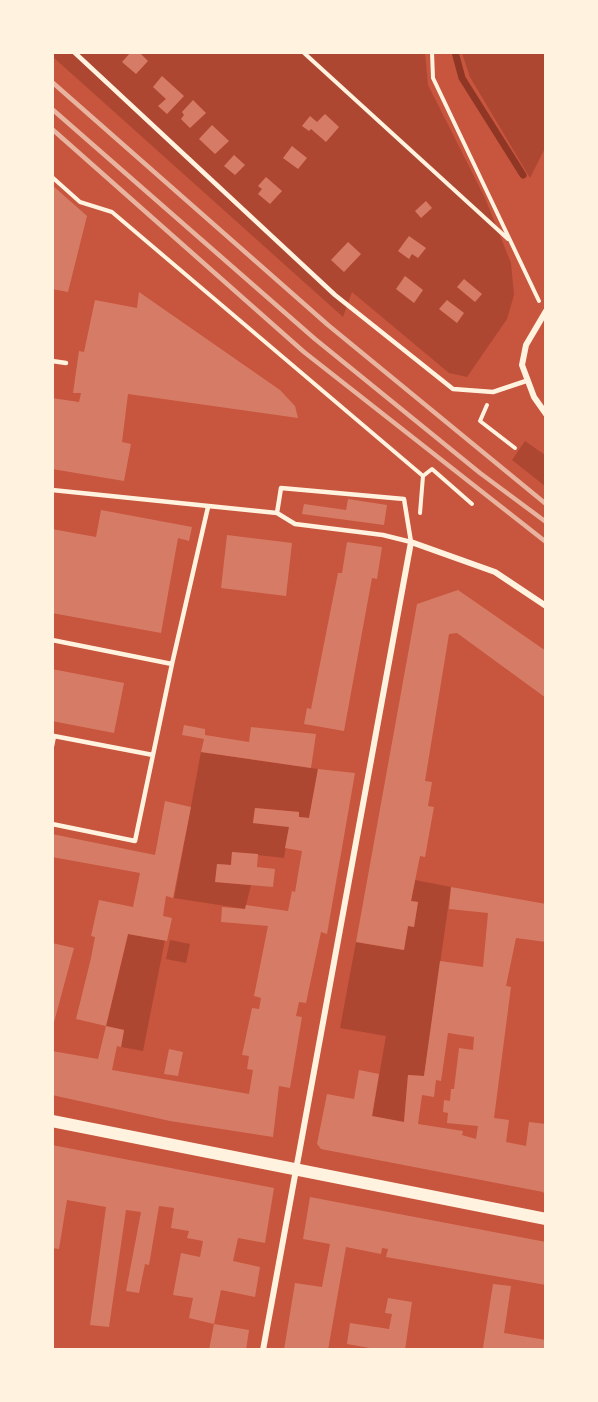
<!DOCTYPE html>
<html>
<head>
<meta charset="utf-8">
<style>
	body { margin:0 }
	#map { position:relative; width:598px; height:1402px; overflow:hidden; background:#c8553d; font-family:Mulish,sans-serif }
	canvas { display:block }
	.frame { position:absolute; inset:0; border:54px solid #fff3e0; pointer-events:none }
</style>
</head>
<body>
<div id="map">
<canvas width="598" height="1402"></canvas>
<div class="frame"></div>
</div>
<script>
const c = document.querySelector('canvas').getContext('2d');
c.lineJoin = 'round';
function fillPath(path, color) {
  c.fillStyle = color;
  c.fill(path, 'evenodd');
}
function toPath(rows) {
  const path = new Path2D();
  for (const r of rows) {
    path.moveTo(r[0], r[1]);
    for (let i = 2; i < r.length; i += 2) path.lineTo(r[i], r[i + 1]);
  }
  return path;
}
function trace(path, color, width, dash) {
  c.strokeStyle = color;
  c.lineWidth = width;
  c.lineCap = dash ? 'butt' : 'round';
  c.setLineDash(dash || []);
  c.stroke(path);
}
fillPath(toPath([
	[53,52,425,53,428,85,485,198,511,263,514,295,507,319,467,377,449,373,352,292,343,317,53,57],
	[462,53,545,53,545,148,530,178,470,77],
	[525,441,545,455,545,486,512,460],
	[201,752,318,769,309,818,299,817,299,812,255,808,253,823,289,827,284,858,232,852,231,865,217,864,216,882,251,885,245,909,174,898],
	[415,880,451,887,424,1076,408,1075,404,1122,372,1116,386,1036,340,1028,356,942,403,950,408,926,414,926,418,902,411,901],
	[128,934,165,940,143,1051,121,1047,124,1030,106,1026],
	[170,940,190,944,186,963,166,959]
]), '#ae4732');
trace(toPath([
	[455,52,462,78,523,175]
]), '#8f3625', 7);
fillPath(toPath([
	[131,52,139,52,148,61,136,74,122,62],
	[162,76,184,96,167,114,158,106,166,99,153,87],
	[193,100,206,113,190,128,181,119,184,115,182,112],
	[325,114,339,127,326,142,311,129,309,131,302,126,310,116,317,122],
	[212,125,229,141,215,154,199,139],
	[292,146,307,158,298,169,283,158],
	[234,155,245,165,235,175,224,166],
	[266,177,282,191,270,204,258,194,262,189,258,186],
	[52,185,87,216,68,292,52,289],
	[426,201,432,208,421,218,415,211],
	[409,236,426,248,418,258,412,254,409,259,398,251],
	[348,242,361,254,344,272,331,260],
	[405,276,423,290,414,303,396,289],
	[464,279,482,294,475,302,457,287],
	[139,292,280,390,295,406,298,418,128,394,122,442,131,444,124,481,52,469,52,398,79,402,81,393,73,393,79,351,84,352,95,300,137,308],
	[447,300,464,313,457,323,439,309],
	[348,499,387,505,384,525,302,514,304,504,346,510],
	[101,510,192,527,189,541,178,538,161,633,52,613,52,529,96,537],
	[227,535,292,543,286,596,221,588],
	[347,542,382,547,377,579,372,578,344,731,304,724,307,708,311,709,338,573,342,573],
	[458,590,546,651,546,698,457,633,449,634,425,781,432,782,428,806,434,807,425,857,420,856,411,901,418,902,414,927,408,926,404,950,356,942,417,604],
	[52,669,124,683,114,733,52,721],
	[184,725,205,729,205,735,249,742,251,727,316,734,311,768,201,752,204,739,182,735],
	[318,769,355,773,327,934,321,932,306,1003,299,1002,296,1016,302,1017,290,1088,279,1086,273,1137,170,1121,52,1095,52,1051,98,1059,106,1026,124,1030,121,1047,117,1046,112,1070,249,1094,253,1070,247,1069,249,1056,242,1055,252,1008,259,1009,261,998,254,996,268,926,221,922,222,907,245,909,246,905,288,911,292,891,295,892,302,851,285,848,289,827,253,823,255,808,299,812,299,817,309,818],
	[165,801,191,807,173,898,166,896,163,916,172,918,167,941,128,934,106,1026,76,1019,91,958,95,937,91,936,99,900,133,907,140,873,52,857,52,834,155,855],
	[232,852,258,854,257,867,275,869,273,887,215,882,217,864,231,865],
	[451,887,546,904,546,942,516,938,506,986,511,987,494,1118,509,1120,506,1142,526,1146,529,1122,546,1124,546,1196,543,1192,321,1149,317,1144,327,1094,354,1099,359,1070,379,1074,372,1116,404,1122,408,1075,424,1076,440,961,483,967,488,913,449,909],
	[448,1033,474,1037,473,1050,459,1048,454,1089,451,1089,450,1101,444,1100,443,1112,448,1113,447,1123,478,1126,476,1139,462,1135,463,1131,418,1124,422,1095,434,1097,436,1080,441,1081],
	[52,943,74,948,53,1026,52,1026],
	[169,1049,183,1052,178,1076,164,1074],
	[52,1145,274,1188,265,1243,238,1238,233,1261,260,1267,255,1297,221,1290,214,1324,189,1318,193,1298,173,1295,181,1253,200,1257,203,1241,187,1238,189,1231,171,1228,174,1208,159,1206,149,1265,145,1264,139,1293,126,1291,141,1212,126,1210,109,1327,90,1325,106,1207,67,1200,59,1249,52,1248],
	[310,1197,546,1242,546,1285,386,1257,388,1249,382,1248,381,1254,346,1247,328,1350,284,1350,295,1283,322,1287,330,1244,303,1239],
	[493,1284,511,1286,504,1333,546,1340,546,1350,483,1348],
	[388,1298,412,1302,405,1350,381,1350,347,1344,350,1323,389,1329,392,1314,385,1313],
	[214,1324,249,1330,246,1350,209,1350]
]), '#d67c66');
trace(toPath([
	[303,52,508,239],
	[432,52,433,78,539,301],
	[52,177,80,202,112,212,423,476,420,513],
	[487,405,480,421,515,448],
	[423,476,432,469,472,504]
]), '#fff3e0', 4);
trace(toPath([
	[74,52,335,295,453,389,493,392,526,381],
	[52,361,66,363],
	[52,490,277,513,295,524,383,535,411,542,404,499,281,488,277,513],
	[52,640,172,664,208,507],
	[52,746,54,736,153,755],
	[52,824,135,841,172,664]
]), '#fff3e0', 4.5);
trace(toPath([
	[546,311,526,345,522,365,534,397,546,414],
	[263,1350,411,542,495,572,546,606]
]), '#fff3e0', 6);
trace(toPath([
	[52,1121,546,1219]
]), '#fff3e0', 12);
trace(toPath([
	[52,82,328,325,546,504],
	[52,109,315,339,480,473,546,522],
	[52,129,304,352,546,542]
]), '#e9b49f', 4.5);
</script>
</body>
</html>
